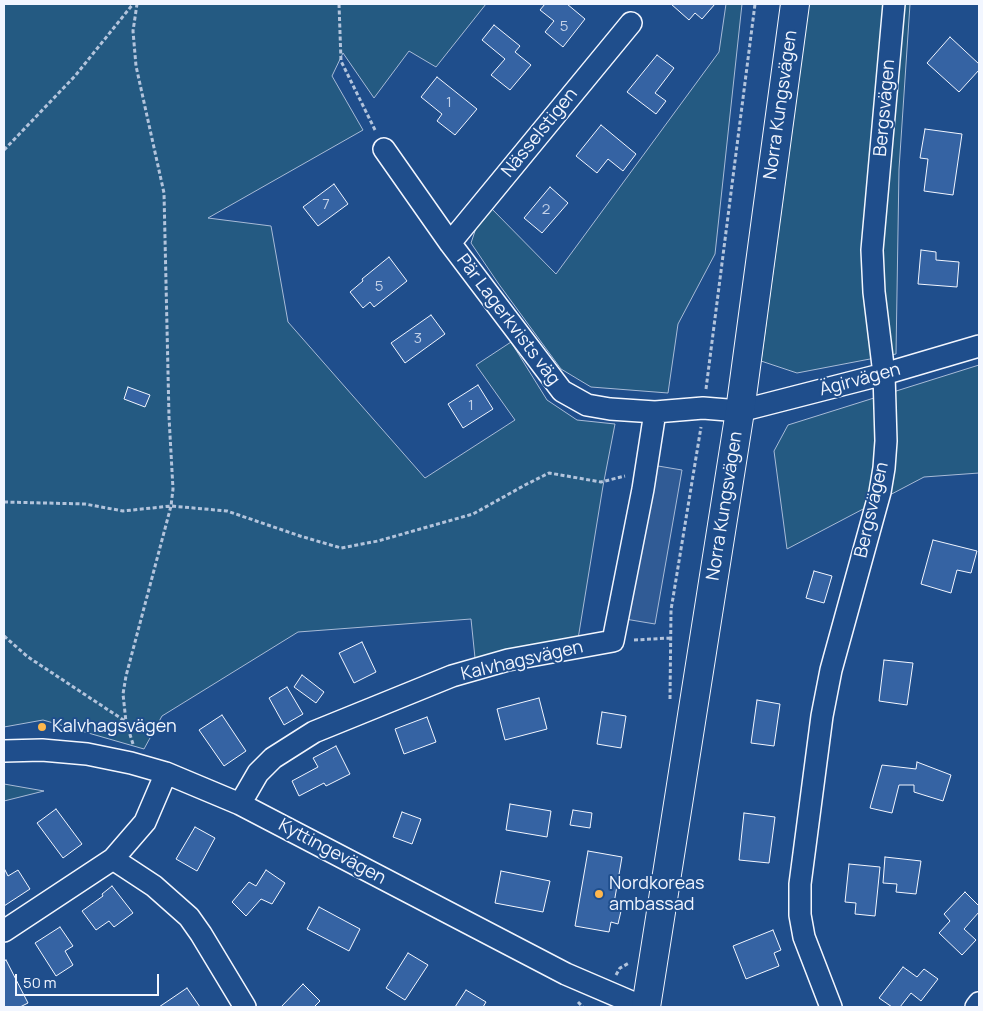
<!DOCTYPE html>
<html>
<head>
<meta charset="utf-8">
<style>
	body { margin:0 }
	#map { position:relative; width:983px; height:1011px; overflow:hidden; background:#1f4e8c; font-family:Manrope,sans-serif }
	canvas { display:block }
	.frame { position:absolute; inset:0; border:5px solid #f2f6ff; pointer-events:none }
	.scale { position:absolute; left:15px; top:974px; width:144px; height:22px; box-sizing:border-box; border:2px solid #f2f6ff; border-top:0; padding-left:6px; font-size:15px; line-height:18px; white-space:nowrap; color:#f2f6ff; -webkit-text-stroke:4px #1f4e8c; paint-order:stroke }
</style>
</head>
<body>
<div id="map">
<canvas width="983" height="1011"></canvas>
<div class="frame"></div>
<div class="scale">50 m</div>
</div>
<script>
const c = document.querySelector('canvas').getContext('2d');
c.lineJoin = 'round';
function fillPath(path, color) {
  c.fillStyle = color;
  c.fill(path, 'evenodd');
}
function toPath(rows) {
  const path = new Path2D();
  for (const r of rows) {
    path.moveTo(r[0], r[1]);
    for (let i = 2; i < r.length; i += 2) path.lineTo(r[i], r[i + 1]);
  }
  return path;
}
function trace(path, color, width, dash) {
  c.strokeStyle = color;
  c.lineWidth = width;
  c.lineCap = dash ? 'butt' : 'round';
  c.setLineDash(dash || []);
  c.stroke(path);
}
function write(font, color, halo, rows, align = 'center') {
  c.font = font + ' Manrope,sans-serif';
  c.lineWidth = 4;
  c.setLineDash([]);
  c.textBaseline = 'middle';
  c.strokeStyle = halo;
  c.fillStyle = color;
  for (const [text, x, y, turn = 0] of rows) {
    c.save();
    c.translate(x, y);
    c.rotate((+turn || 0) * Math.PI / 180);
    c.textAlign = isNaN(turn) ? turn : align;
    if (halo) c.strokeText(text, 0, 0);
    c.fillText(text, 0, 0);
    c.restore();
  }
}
const green = toPath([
	[4,4,486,4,436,67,409,51,374,98,343,53,332,76,363,130,208,218,271,226,288,322,425,478,515,420,476,365,511,342,547,400,577,420,615,424,603,486,578,639,475,658,471,619,298,632,162,716,144,749,43,720,4,727,4,4],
	[726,4,742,4,715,254,678,324,668,393,591,387,561,369,498,283,471,243,476,228,491,208,556,274,719,52,726,4],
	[809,4,910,4,899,169,896,354,797,373,761,361,809,4],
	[979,365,979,473,924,477,787,549,774,451,788,425,979,365],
	[4,784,44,791,4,801,4,784]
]);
fillPath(green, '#245a82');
trace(green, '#a8bbd7', 1);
const parking = toPath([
	[652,465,682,470,655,624,625,619,652,465]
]);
fillPath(parking, '#305b95');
trace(parking, '#a8bbd7', 1);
const building = toPath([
	[545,4,567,4,585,19,563,47,545,32,554,21,540,10,545,4],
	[671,4,715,4,702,19,695,13,689,20,671,4],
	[494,25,520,46,515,52,531,65,510,90,491,75,505,59,482,40,494,25],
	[950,37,979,64,979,70,959,92,927,63,950,37],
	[657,55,674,68,655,93,666,101,656,114,627,92,657,55],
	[437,77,477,109,455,135,437,121,442,114,421,97,437,77],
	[601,125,636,154,623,171,608,159,597,173,576,156,601,125],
	[925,129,962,134,953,195,924,191,928,159,920,158,925,129],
	[334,184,348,204,318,226,303,207,334,184],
	[550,187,568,203,542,233,524,218,550,187],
	[921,250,936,252,936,260,959,262,957,287,918,284,921,250],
	[389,257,407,281,374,307,370,302,363,308,350,292,363,281,362,279,389,257],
	[431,315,445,334,405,363,391,343,431,315],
	[478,385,493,409,463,428,448,404,478,385],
	[128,387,150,395,145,407,124,399,128,387],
	[933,540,977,551,971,573,957,570,951,593,921,584,933,540],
	[814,571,832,576,824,603,806,598,814,571],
	[362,642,376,672,354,683,339,653,362,642],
	[884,660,913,663,907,705,879,701,884,660],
	[302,675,324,692,316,703,294,687,302,675],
	[287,687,303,714,284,725,269,698,287,687],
	[539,698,547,729,505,740,497,709,539,698],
	[757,700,780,704,774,746,751,743,757,700],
	[602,712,626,716,621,748,597,744,602,712],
	[222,715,246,751,224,766,199,730,222,715],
	[427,717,436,742,404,754,395,729,427,717],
	[336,746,350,774,326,786,324,783,299,796,292,781,318,767,313,758,336,746],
	[917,762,951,775,943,801,914,792,914,785,899,785,892,813,870,808,882,765,916,769,917,762],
	[510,804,551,811,547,837,506,830,510,804],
	[56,809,82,844,63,858,37,823,56,809],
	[573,810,592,813,590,828,570,825,573,810],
	[402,812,421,819,412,844,393,837,402,812],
	[744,813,775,817,769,863,739,860,744,813],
	[195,827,215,838,197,871,176,859,195,827],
	[588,851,622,857,613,909,621,911,618,924,611,922,609,932,575,926,588,851],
	[885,857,921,861,916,894,896,892,897,884,883,883,885,857],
	[849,864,880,867,875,916,855,914,856,903,845,902,849,864],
	[4,868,8,876,18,870,30,889,4,906,4,868],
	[266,870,285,883,272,904,261,899,246,916,232,902,249,882,256,886,266,870],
	[501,871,550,881,543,912,495,903,501,871],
	[112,886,133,913,114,927,109,921,96,930,82,911,103,896,102,894,112,886],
	[965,892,979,906,979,912,964,929,976,940,962,955,939,933,950,921,944,914,965,892],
	[319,907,360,929,349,951,307,929,319,907],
	[60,927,73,946,65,951,73,965,56,976,35,943,60,927],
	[773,930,781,950,774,953,779,966,746,979,733,946,773,930],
	[408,953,428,965,405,1000,386,988,408,953],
	[6,960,28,1003,20,1007,4,1007,4,961,6,960],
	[903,967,917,977,924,969,938,979,921,1001,911,993,900,1007,892,1007,879,998,903,967],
	[303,984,320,1001,314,1007,281,1007,303,984],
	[187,988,200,1007,159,1007,187,988],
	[466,990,486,1002,483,1007,455,1007,466,990]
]);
fillPath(building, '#3563a3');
trace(building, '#f2f6ff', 1);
const minor = toPath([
	[384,149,450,243,562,391,587,405,610,409,655,412,703,408,740,411,884,374,979,346],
	[450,243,631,23],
	[4,751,42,750,87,754,131,763,166,773,240,804,566,974,643,1007],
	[166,773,145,822,113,859,154,886,189,917,201,934,245,1007],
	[240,804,258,773,273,758,314,732,452,676,508,660,613,641,643,489,655,412],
	[4,931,113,859],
	[831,1007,804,937,800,915,800,884,822,716,831,670,880,492,884,468,886,441,884,374,874,292,872,250,894,4],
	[976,1007,979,1003]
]);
const major = toPath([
	[646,1007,740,411,795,4]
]);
trace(minor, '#f2f6ff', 24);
trace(major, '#f2f6ff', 30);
trace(toPath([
	[339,4,341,61,376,132],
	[4,150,75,76,133,4],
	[706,389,755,4],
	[4,502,85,504,123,511,171,506,227,511,300,536,341,548,378,541,473,514,525,485,549,473,601,482,625,476],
	[4,636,28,657,125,721],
	[634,640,670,638],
	[670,699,671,610,701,427],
	[133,744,126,722,123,694,126,676,171,506,173,489,169,417,164,193,136,66,133,31,137,4],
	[616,975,620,968,629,963],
	[578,1002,583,1007]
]), '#b3c4dc', 3, [4, 2.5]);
trace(minor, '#1f4e8c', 21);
trace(major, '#1f4e8c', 28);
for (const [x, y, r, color] of [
	[42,727,5,"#ffb74d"],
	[599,894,5,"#ffb74d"]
]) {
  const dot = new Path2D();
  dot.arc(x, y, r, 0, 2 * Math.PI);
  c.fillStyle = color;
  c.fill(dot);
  trace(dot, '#1f4e8c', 2);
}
write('15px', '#c3d1e8', null, [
	["5",564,27],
	["1",449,103],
	["7",326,205],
	["2",546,210],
	["5",379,287],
	["3",418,339],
	["1",471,406]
]);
write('18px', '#f2f6ff', '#1f4e8c', [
	["Norra Kungsvägen",781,105,-82],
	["Bergsvägen",885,108,-85],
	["Nässelstigen",540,133,-51],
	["Pär Lagerkvists väg",508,320,53],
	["Ägirvägen",860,380,-15],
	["Norra Kungsvägen",725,506,-81],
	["Bergsvägen",872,510,-77],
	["Kalvhagsvägen",522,661,-13],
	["Kyttingevägen",332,852,28]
]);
write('18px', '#f2f6ff', '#1f4e8c', [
	["Kalvhagsvägen",52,727],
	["Nordkoreas",609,884],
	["ambassad",609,905]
], 'left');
</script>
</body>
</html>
